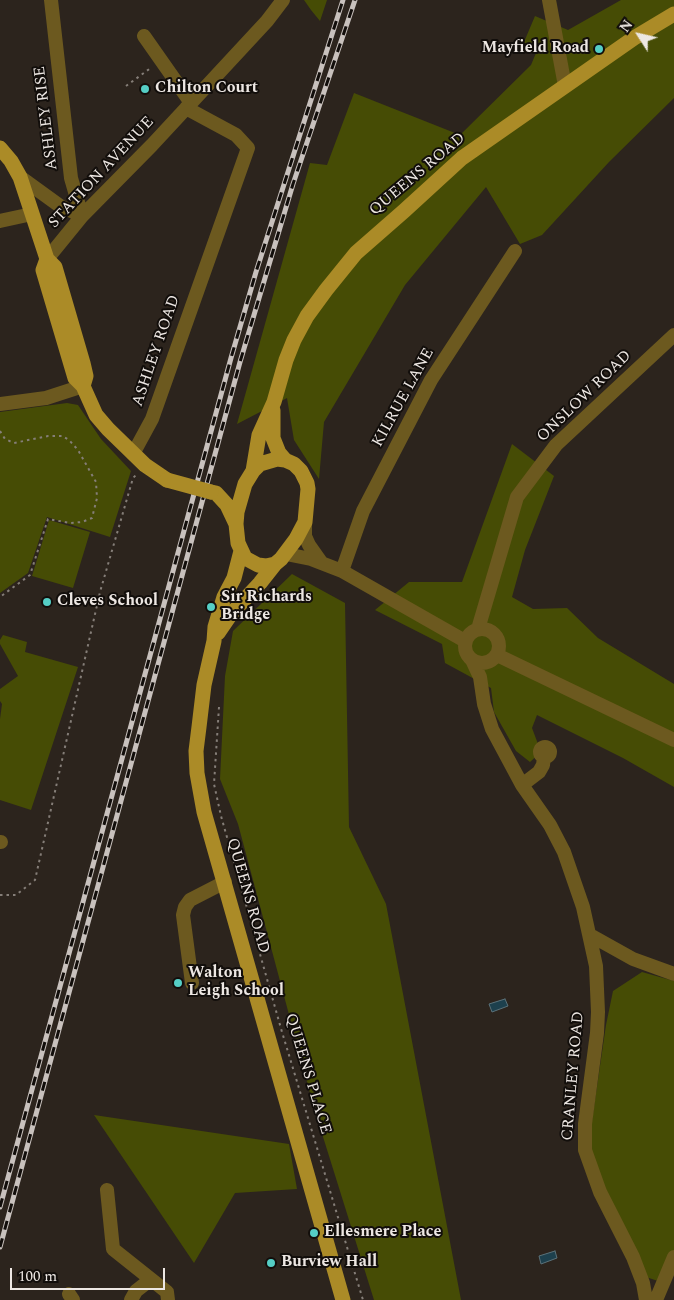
<!DOCTYPE html>
<html>
<head>
<meta charset="utf-8">
<style>
	body { margin:0 }
	#map { position:relative; width:674px; height:1300px; overflow:hidden; background:#2c241d; font-family:Spectral,serif }
	canvas { display:block }
	.north { position:absolute; left:614px; top:10px; width:50px; height:50px; -webkit-text-stroke:4px #120e0b; paint-order:stroke; rotate:305deg; font-size:14px; font-weight:700; line-height:20px; text-align:center; color:#ede7e3 }
	.north::after { content:''; display:block; margin:auto; width:18px; height:22px; background:#ede7e3; clip-path:polygon(50% 0,100% 100%,50% 72%,0 100%) }
	.scale { position:absolute; left:10px; top:1268px; width:155px; height:22px; box-sizing:border-box; border:2px solid #ede7e3; border-top:0; padding-left:6px; font-size:15px; line-height:18px; white-space:nowrap; color:#ede7e3; -webkit-text-stroke:4px #120e0b; paint-order:stroke }
</style>
</head>
<body>
<div id="map">
<canvas width="674" height="1300"></canvas>
<div class="north">N</div>
<div class="scale">100 m</div>
</div>
<script>
const c = document.querySelector('canvas').getContext('2d');
c.lineJoin = 'round';
function fillPath(path, color) {
  c.fillStyle = color;
  c.fill(path, 'evenodd');
}
function toPath(rows) {
  const path = new Path2D();
  for (const r of rows) {
    if (r.length === 3) {
      path.moveTo(r[0] + r[2], r[1]);
      path.arc(r[0], r[1], r[2], 0, 2 * Math.PI);
      continue;
    }
    path.moveTo(r[0], r[1]);
    for (let i = 2; i < r.length; i += 2) path.lineTo(r[i], r[i + 1]);
  }
  return path;
}
function trace(path, color, width, dash) {
  c.strokeStyle = color;
  c.lineWidth = width;
  c.lineCap = dash ? 'butt' : 'round';
  c.setLineDash(dash || []);
  c.stroke(path);
}
function write(font, color, halo, rows, align = 'center') {
  c.font = font + ' Spectral,serif';
  c.lineWidth = 4;
  c.setLineDash([]);
  c.textBaseline = 'middle';
  c.strokeStyle = halo;
  c.fillStyle = color;
  for (const [text, x, y, turn = 0] of rows) {
    c.save();
    c.translate(x, y);
    c.rotate((+turn || 0) * Math.PI / 180);
    c.textAlign = isNaN(turn) ? turn : align;
    if (halo) c.strokeText(text, 0, 0);
    c.fillText(text, 0, 0);
    c.restore();
  }
}
fillPath(toPath([
	[304,0,327,0,320,21,311,10],
	[621,0,674,0,674,98,609,162,542,235,520,244,486,187,405,285,324,422,319,479,294,440,287,398,237,424,310,163,327,165,354,93,460,135,531,65,536,53,524,42,535,16,568,30],
	[67,403,78,405,101,439,131,471,110,537,47,517,28,573,0,593,0,412],
	[512,444,554,476,525,550,512,597,533,609,567,608,598,638,674,684,674,787,623,758,537,715,532,728,541,752,530,762,516,751,494,712,491,688,445,663,442,644,375,610,409,582,462,582],
	[49,520,90,532,73,588,32,576],
	[292,574,345,603,349,827,386,904,461,1300,374,1300,314,1108,238,824,220,779,225,676,233,631],
	[3,635,27,642,25,652,78,667,31,810,0,800,0,719,2,704,0,701,0,689,18,676,0,644,0,640],
	[642,972,674,981,674,1252,661,1282,643,1276,597,1175,588,1148,606,1025,613,991],
	[94,1115,289,1144,297,1189,235,1193,194,1263]
]), '#464c05');
const water = toPath([
	[505,999,508,1006,492,1012,489,1004,505,999],
	[555,1251,557,1258,541,1264,539,1256,555,1251]
]);
fillPath(water, '#1d404d');
trace(water, '#5b727a', 1);
trace(toPath([
	[126,86,152,67],
	[0,431,5,439,14,443,48,436,62,436,69,440,78,450,96,482,97,498,92,518,82,522,70,523,48,519,30,575,0,597],
	[219,707,214,784,221,816,282,1032,363,1300],
	[0,895,16,895,35,880,100,592,133,478,137,474]
]), '#857e78', 2, [2.5, 4]);
trace(toPath([
	[51,0,71,178,82,216],
	[549,0,565,86],
	[144,36,191,103],
	[20,177,60,206,82,216],
	[0,221,32,214],
	[47,259,82,216,152,145,267,21,283,0],
	[0,404,46,398,83,386],
	[133,454,152,419,248,148,236,135,186,108],
	[305,522,305,536,309,545,321,562],
	[286,554,311,559,342,571,465,641],
	[342,571,363,511,431,380,515,251],
	[478,629,517,497,556,445,674,335],
	[482,646,17],
	[497,655,674,740],
	[472,660,480,677,484,704,492,729,522,785,550,825,564,852,583,907,596,966,598,1012,597,1033,585,1124,585,1150,600,1192,633,1257,643,1283,646,1300],
	[545,752,5],
	[522,785,539,772,543,765,544,757],
	[0,842,1,842],
	[590,935,633,959,674,974],
	[192,983,183,915,185,907,190,900,225,882],
	[107,1190,113,1249,167,1292,168,1300],
	[69,1294,73,1300],
	[131,1300,136,1291,150,1280],
	[656,1300,674,1257]
]), '#6c591f', 14);
trace(toPath([
	[0,148,11,161,20,177,47,259,55,267,83,363,86,376,83,386],
	[47,259,43,270,75,378,83,386,96,415,108,429,145,465,167,480],
	[273,410,273,438,279,453,285,460],
	[277,459,285,460,294,464,301,471,307,483,308,489,305,522,296,539,281,559,275,564,266,566,258,565,245,558,238,543,236,524,237,512,245,484,253,471,260,464,277,459],
	[253,471,259,435,274,402,286,360,294,340,307,316,326,290,356,253,404,211,462,158,634,38,674,14],
	[211,492,216,493,227,505,236,524],
	[241,551,234,578,224,597,215,627,214,641,204,685,199,727,196,751,197,773,204,812,343,1300],
	[218,633,231,614,260,583,275,564]
]), '#ab8b27', 15);
const rail = toPath([
	[0,1207,231,358,256,272,343,0],
	[0,1247,240,362,293,184,355,0]
]);
trace(rail, '#c8c1bd', 5);
trace(rail, '#120e0b', 3, [9]);
trace(toPath([
	[167,480,211,492]
]), '#ab8b27', 15);
for (const [x, y, r, color] of [
	[599,49,5,"#55cec5"],
	[145,89,5,"#55cec5"],
	[47,602,5,"#55cec5"],
	[211,607,5,"#55cec5"],
	[178,983,5,"#55cec5"],
	[314,1233,5,"#55cec5"],
	[271,1263,5,"#55cec5"]
]) {
  const dot = new Path2D();
  dot.arc(x, y, r, 0, 2 * Math.PI);
  c.fillStyle = color;
  c.fill(dot);
  trace(dot, '#120e0b', 2);
}
write('bold 16px', '#ede7e3', '#120e0b', [
	["Mayfield Road",589,49,"right"],
	["Chilton Court",155,89],
	["Sir Richards",221,598],
	["Bridge",221,616],
	["Cleves School",57,602],
	["Walton",188,974],
	["Leigh School",188,992],
	["Ellesmere Place",324,1233],
	["Burview Hall",281,1263]
], 'left');
write('16px', '#ede7e3', '#120e0b', [
	["ASHLEY RISE",47,118,-97],
	["STATION AVENUE",102,173,-47],
	["QUEENS ROAD",418,175,-40],
	["ASHLEY ROAD",157,351,-71],
	["ONSLOW ROAD",585,397,-44],
	["KILRUE LANE",404,398,-61],
	["QUEENS ROAD",247,896,74],
	["QUEENS PLACE",307,1074,73],
	["CRANLEY ROAD",574,1076,-85]
]);
</script>
</body>
</html>
